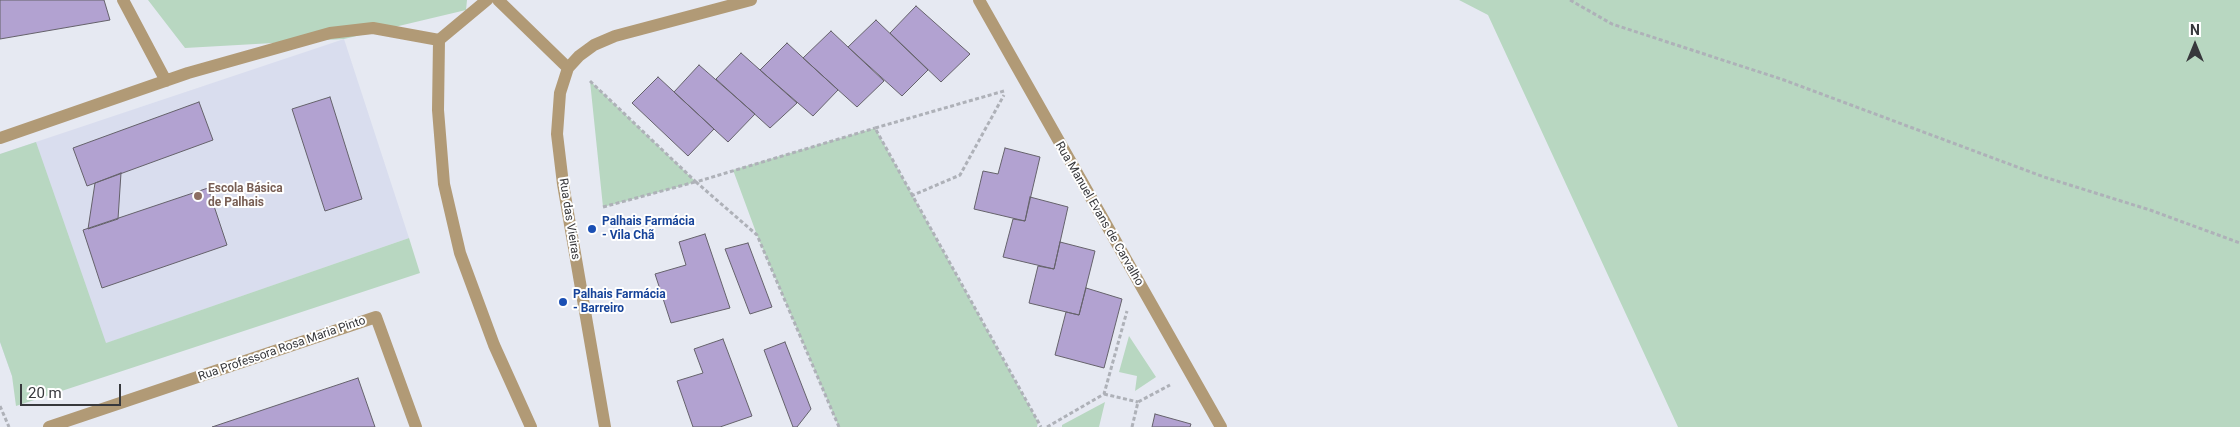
<!DOCTYPE html>
<html>
<head>
<meta charset="utf-8">
<style>
	body { margin:0 }
	#map { position:relative; width:2240px; height:427px; overflow:hidden; background:#e6e9f2; font-family:Roboto,sans-serif }
	canvas { display:block }
	.north { position:absolute; left:2170px; top:20px; width:50px; height:50px; -webkit-text-stroke:4px #fff; paint-order:stroke; rotate:0deg; font-size:14px; font-weight:700; line-height:20px; text-align:center; color:#37383c }
	.north::after { content:''; display:block; margin:auto; width:18px; height:22px; background:#37383c; clip-path:polygon(50% 0,100% 100%,50% 72%,0 100%) }
	.scale { position:absolute; left:20px; top:384px; width:101px; height:22px; box-sizing:border-box; border:2px solid #37383c; border-top:0; padding-left:6px; font-size:15px; line-height:18px; white-space:nowrap; color:#37383c; -webkit-text-stroke:4px #fff; paint-order:stroke }
</style>
</head>
<body>
<div id="map">
<canvas width="2240" height="427"></canvas>
<div class="north">N</div>
<div class="scale">20 m</div>
</div>
<script>
const c = document.querySelector('canvas').getContext('2d');
c.lineJoin = 'round';
function fillPath(path, color) {
  c.fillStyle = color;
  c.fill(path, 'evenodd');
}
function toPath(rows) {
  const path = new Path2D();
  for (const r of rows) {
    path.moveTo(r[0], r[1]);
    for (let i = 2; i < r.length; i += 2) path.lineTo(r[i], r[i + 1]);
  }
  return path;
}
function trace(path, color, width, dash) {
  c.strokeStyle = color;
  c.lineWidth = width;
  c.lineCap = dash ? 'butt' : 'round';
  c.setLineDash(dash || []);
  c.stroke(path);
}
function write(font, color, halo, rows, align = 'center') {
  c.font = font + ' Roboto,sans-serif';
  c.lineWidth = 4;
  c.setLineDash([]);
  c.textBaseline = 'middle';
  c.strokeStyle = halo;
  c.fillStyle = color;
  for (const [text, x, y, turn = 0] of rows) {
    c.save();
    c.translate(x, y);
    c.rotate((+turn || 0) * Math.PI / 180);
    c.textAlign = isNaN(turn) ? turn : align;
    if (halo) c.strokeText(text, 0, 0);
    c.fillText(text, 0, 0);
    c.restore();
  }
}
fillPath(toPath([
	[344,39,409,238,12,376,0,342,0,154]
]), '#d9ddee');
fillPath(toPath([
	[148,0,467,0,466,10,344,39,185,48],
	[1459,0,2240,0,2240,427,1678,427,1488,15],
	[590,81,696,182,603,207],
	[875,128,1038,422,1037,427,839,427,757,235,733,170],
	[36,142,106,343,409,238,420,273,16,406,12,376,0,342,0,154],
	[1129,336,1156,377,1135,391,1137,376,1119,372],
	[1105,402,1099,427,1062,427,1062,425]
]), '#b8d7c1');
const building = toPath([
	[0,0,104,0,110,20,0,39,0,0],
	[916,6,970,54,941,82,890,33,916,6],
	[876,20,928,70,902,96,848,47,876,20],
	[831,31,884,81,857,107,803,58,831,31],
	[787,43,838,90,813,116,760,70,787,43],
	[741,53,797,103,770,128,716,79,741,53],
	[699,65,755,114,728,142,674,92,699,65],
	[658,77,714,129,688,156,632,103,658,77],
	[330,97,362,199,325,211,292,109,330,97],
	[199,102,213,140,87,186,73,148,199,102],
	[1005,148,1040,157,1025,221,974,209,983,171,998,174,1005,148],
	[121,173,118,219,88,229,95,183,121,173],
	[208,188,227,245,102,288,83,230,208,188],
	[1030,197,1068,207,1054,269,1003,257,1013,219,1025,221,1030,197],
	[705,234,730,308,671,323,655,274,686,265,679,242,705,234],
	[1060,242,1095,251,1079,315,1029,303,1038,266,1054,269,1060,242],
	[748,243,772,307,750,314,725,249,748,243],
	[1086,288,1122,299,1104,368,1055,355,1066,312,1079,315,1086,288],
	[723,339,752,416,720,427,693,427,677,381,703,373,694,349,723,339],
	[785,342,811,409,797,427,793,427,764,350,785,342],
	[358,378,375,427,212,427,358,378],
	[1155,414,1191,424,1190,427,1152,427,1155,414]
]);
fillPath(building, '#b2a2d1');
trace(building, '#65626b', 1);
trace(toPath([
	[1570,0,1612,24,1784,80,2044,177,2150,210,2240,243],
	[590,81,696,182],
	[1004,91,875,128,1041,427],
	[911,196,960,175,1004,95],
	[603,207,695,182],
	[1104,394,1138,402],
	[0,406,9,427],
	[839,427,757,235,696,182,875,128],
	[1047,427,1104,394,1127,311],
	[1132,427,1138,402,1170,385]
]), '#aeb1b8', 3, [4, 2.5]);
trace(toPath([
	[123,0,166,81],
	[498,0,568,68],
	[979,0,1221,427],
	[439,40,438,110,444,184,460,253,494,345,531,427],
	[0,138,188,73,330,33,373,28,439,40,487,0],
	[49,427,376,317,416,427],
	[605,427,563,184,557,134,560,93,568,68,579,56,594,45,615,36,751,0]
]), '#b19a76', 12);
for (const [x, y, r, color] of [
	[198,196,5,"#8d6e63"],
	[592,229,5,"#1a4fb4"],
	[563,302,5,"#1a4fb4"]
]) {
  const dot = new Path2D();
  dot.arc(x, y, r, 0, 2 * Math.PI);
  c.fillStyle = color;
  c.fill(dot);
  trace(dot, '#fff', 2);
}
write('bold 12px', '#785e54', '#fff', [
	["Escola Básica",208,189],
	["de Palhais",208,203]
], 'left');
write('12px', '#37383c', '#fff', [
	["Rua Manuel Evans de Carvalho",1099,214,60],
	["Rua das Vieiras",569,219,81],
	["Rua Professora Rosa Maria Pinto",282,349,-19]
]);
write('bold 12px', '#164399', '#fff', [
	["Palhais Farmácia",602,222],
	["- Vila Chã",602,236],
	["Palhais Farmácia",573,295],
	["- Barreiro",573,309]
], 'left');
</script>
</body>
</html>
